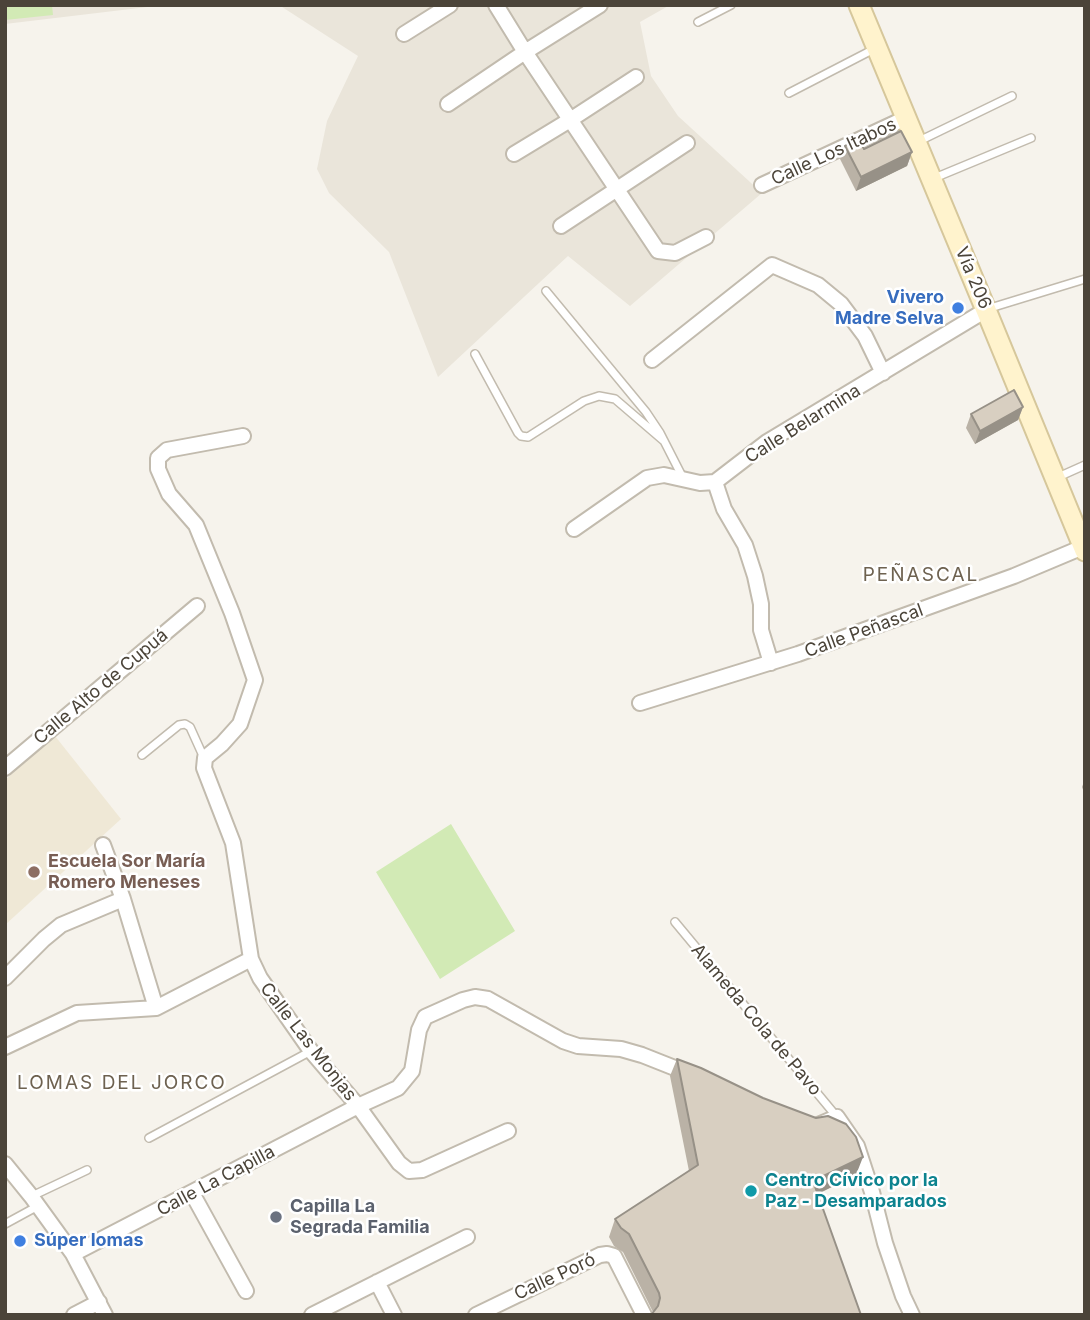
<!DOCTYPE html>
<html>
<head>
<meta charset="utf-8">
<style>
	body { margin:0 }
	#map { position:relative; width:1090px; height:1320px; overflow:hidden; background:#f6f3ec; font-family:Inter,sans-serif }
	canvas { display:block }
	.frame { position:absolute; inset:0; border:7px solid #4b4439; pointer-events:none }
</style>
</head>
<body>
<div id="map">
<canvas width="1090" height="1320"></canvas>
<div class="frame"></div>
</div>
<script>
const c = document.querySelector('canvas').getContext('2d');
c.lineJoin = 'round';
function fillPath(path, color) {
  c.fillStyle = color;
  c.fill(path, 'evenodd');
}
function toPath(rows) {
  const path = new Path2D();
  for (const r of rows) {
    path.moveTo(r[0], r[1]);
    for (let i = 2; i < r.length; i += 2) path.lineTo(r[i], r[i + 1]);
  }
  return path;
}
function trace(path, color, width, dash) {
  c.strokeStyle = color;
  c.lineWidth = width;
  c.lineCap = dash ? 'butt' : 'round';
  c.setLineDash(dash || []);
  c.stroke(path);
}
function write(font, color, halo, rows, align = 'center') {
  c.font = font + ' Inter,sans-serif';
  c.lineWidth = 5;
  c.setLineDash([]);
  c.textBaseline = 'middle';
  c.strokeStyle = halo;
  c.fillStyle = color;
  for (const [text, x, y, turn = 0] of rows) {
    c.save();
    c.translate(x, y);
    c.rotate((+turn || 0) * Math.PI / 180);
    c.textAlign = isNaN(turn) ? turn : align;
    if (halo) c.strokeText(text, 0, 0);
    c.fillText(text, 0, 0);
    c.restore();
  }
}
fillPath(toPath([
	[5,5,164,5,5,24],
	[279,5,670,5,640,22,651,76,678,116,762,193,630,306,568,256,438,377,389,252,329,193,317,169,327,121,358,56]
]), '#eae5da');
fillPath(toPath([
	[55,736,121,819,5,925,5,780]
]), '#efe8d6');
fillPath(toPath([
	[5,5,52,5,53,15,5,20],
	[451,824,515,931,440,979,376,872]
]), '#d2eab5');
const service = toPath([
	[698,22,731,5],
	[789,93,876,48],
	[917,142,1012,96],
	[932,179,1031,138],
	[546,291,646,412,660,433,683,478],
	[987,309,1085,279],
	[475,354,518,433,521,436,528,437,584,401,599,396,615,399,664,441],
	[1056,478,1085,465],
	[142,755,179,725,185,724,190,727,204,758],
	[675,922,837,1117],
	[149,1138,311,1051],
	[32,1196,87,1170],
	[5,1224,38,1206]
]);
const minor = toPath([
	[496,5,525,52,658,251,675,253,706,237],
	[404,34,450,5],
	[448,104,525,52,600,5],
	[514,154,570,120,636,77],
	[762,185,906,118],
	[561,226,687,143],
	[652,360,772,265,818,285,841,304,865,336,883,373],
	[243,436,167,450,158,458,158,469,169,494,196,525,232,613,255,680,240,724,222,744,205,758,204,768,233,843,251,959,260,978,311,1051,358,1106,399,1163,409,1171,422,1170,508,1131],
	[715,482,724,509,745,545,755,576,761,604,761,630,771,663],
	[574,529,647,478,664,475,700,483,715,482,767,442,986,310],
	[640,703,798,654,1014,576,1083,547],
	[5,768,197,606],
	[103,845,123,899,156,1008],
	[5,978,44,939,61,925,123,899],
	[5,1047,77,1013,156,1008,251,959],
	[818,1125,837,1117,857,1146,872,1192,885,1243,903,1296,912,1315],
	[5,1164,31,1196,73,1254,105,1315],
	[192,1193,246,1291],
	[73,1254,358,1106,398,1088,412,1071,419,1030,425,1017,463,1000,475,997,488,999,563,1041,578,1046,621,1049,642,1055,690,1074],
	[377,1282,394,1315],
	[74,1315,99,1302],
	[312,1315,467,1237],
	[476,1315,600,1255,607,1254,614,1256,644,1315]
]);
const secondary = toPath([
	[859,5,986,310,1085,551]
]);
trace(service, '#c2bbae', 10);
trace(minor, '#c2bbae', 18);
trace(secondary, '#d6c79b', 23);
trace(service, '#fff', 7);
trace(minor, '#fff', 14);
trace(secondary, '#fff3cd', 19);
fillPath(toPath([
	[845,146,864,149,912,152,907,166,856,191,840,159],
	[1023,407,1018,420,975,444,966,428,971,414],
	[1085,779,1085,795,1082,787],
	[677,1059,856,1175,818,1194,653,1312,623,1252,614,1246,609,1237,615,1219,689,1171,670,1076]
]), '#bab2a6');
fillPath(toPath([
	[912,152,907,166,856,191,861,177],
	[1023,407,1018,420,975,444,980,431],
	[863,1157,856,1175,807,1199,813,1181]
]), '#979187');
const building = toPath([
	[901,131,912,152,861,177,845,146,859,139,864,149,901,131],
	[1014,390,1023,407,980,431,971,414,1014,390],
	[677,1059,701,1068,763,1098,816,1118,828,1116,846,1124,856,1137,863,1157,813,1181,861,1315,651,1315,658,1306,660,1298,659,1293,629,1234,621,1228,615,1219,698,1165,677,1059]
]);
fillPath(building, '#d8cfc1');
trace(building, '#979187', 2);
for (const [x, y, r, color] of [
	[958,308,7,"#3f7fe0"],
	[34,872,7,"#8d6e63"],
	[751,1191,7,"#0f9aa8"],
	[276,1217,7,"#6b7280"],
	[20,1241,7,"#3f7fe0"]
]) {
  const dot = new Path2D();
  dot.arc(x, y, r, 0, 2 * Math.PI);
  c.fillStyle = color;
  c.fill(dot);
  trace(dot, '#fff', 2.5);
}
write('18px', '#4b4439', '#fff', [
	["Calle Los Itabos",834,152,-25],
	["Vía 206",973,278,67],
	["Calle Belarmina",803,424,-32],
	["Calle Peñascal",864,631,-20],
	["Calle Alto de Cupuá",101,687,-40],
	["Alameda Cola de Pavo",756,1020,50],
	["Calle Las Monjas",308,1042,52],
	["Calle La Capilla",216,1181,-28],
	["Calle Poró",555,1277,-25]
]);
write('bold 18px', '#366cbe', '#fff', [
	["Vivero",944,298],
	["Madre Selva",944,319],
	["Súper lomas",34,1241,"left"]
], 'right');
write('bold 18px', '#785e54', '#fff', [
	["Escuela Sor María",48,862],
	["Romero Meneses",48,883]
], 'left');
write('bold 18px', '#0d838f', '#fff', [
	["Centro Cívico por la",765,1181],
	["Paz - Desamparados",765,1202]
], 'left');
write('bold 18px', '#5b616d', '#fff', [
	["Capilla La",290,1207],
	["Segrada Familia",290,1228]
], 'left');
c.letterSpacing = '2px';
write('19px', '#6e6250', '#fff', [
	["PEÑASCAL",921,575],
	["LOMAS DEL JORCO",122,1083]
]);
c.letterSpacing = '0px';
</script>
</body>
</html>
